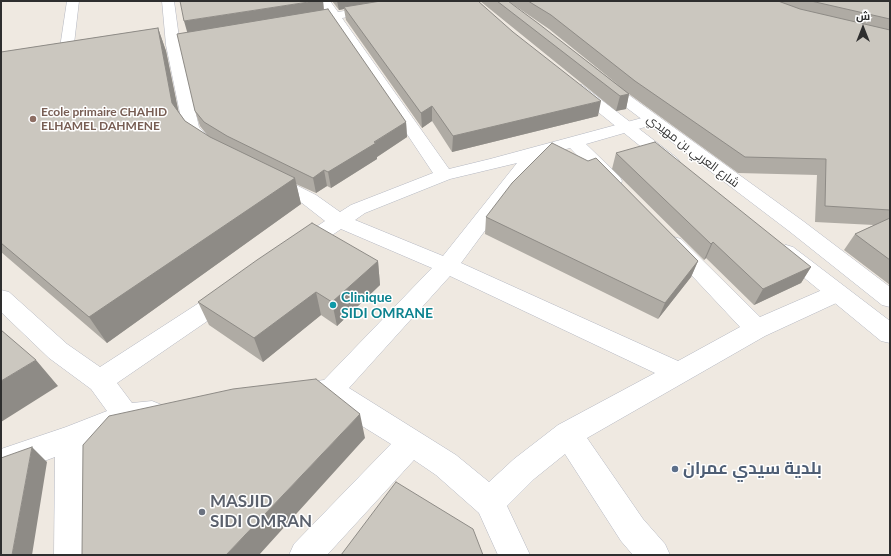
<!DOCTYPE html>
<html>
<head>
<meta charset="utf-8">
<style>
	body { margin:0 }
	#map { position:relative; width:891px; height:556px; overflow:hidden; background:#efe9e1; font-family:Lato,Cairo,sans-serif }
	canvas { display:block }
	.frame { position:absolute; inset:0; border:2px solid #2e2e2e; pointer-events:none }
	.north { position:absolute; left:843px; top:8px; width:40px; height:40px; -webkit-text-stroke:3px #fff; paint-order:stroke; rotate:0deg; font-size:11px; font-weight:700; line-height:16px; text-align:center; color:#2e2e2e }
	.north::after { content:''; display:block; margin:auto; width:14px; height:18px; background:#2e2e2e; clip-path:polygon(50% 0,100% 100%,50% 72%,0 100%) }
</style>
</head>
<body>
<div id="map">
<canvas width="891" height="556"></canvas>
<div class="frame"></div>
<div class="north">ش</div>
</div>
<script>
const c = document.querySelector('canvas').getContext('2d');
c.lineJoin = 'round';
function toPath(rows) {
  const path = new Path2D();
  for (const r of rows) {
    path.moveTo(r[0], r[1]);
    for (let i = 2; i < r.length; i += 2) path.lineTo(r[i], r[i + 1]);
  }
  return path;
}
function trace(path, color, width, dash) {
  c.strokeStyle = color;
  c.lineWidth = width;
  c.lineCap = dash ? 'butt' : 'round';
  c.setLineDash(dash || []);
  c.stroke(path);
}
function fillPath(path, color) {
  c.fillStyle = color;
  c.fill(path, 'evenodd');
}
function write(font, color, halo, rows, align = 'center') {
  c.font = font + ' Lato,Cairo,sans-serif';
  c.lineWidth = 3;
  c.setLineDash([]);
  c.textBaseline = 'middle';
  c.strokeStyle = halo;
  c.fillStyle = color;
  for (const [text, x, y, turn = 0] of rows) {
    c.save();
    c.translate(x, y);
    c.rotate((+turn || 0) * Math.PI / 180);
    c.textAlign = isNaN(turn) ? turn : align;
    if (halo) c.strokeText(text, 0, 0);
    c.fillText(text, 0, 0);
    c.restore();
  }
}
const street = toPath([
	[67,1,79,1,72,61,70,64,65,65,60,64,58,61,67,1],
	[162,1,174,1,180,45,199,127,217,146,214,150,208,151,196,146,183,128,166,45,162,1],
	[318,1,330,1,338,12,405,1,433,1,431,3,427,5,342,18,449,169,490,159,653,115,659,117,661,120,659,123,586,144,620,177,622,181,620,185,613,187,606,185,570,148,540,156,461,263,678,361,740,327,667,249,664,244,667,239,674,237,681,239,760,317,829,287,837,285,845,287,848,293,845,299,765,336,587,438,643,519,665,544,670,555,633,555,621,541,565,454,534,479,507,506,530,555,498,555,479,513,436,475,414,460,327,555,289,555,294,544,391,444,354,421,327,402,301,405,292,402,288,394,292,386,301,383,324,380,432,268,341,229,306,253,299,255,292,253,289,248,292,243,325,221,302,203,266,184,263,180,266,176,272,174,278,176,316,195,340,212,351,205,433,173,331,20,304,25,300,24,298,21,300,18,327,14,318,1],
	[517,163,443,256,355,220,365,213,450,179,517,163],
	[450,276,655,373,558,425,514,459,489,482,456,455,349,388,450,276],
	[227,288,235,290,238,296,235,302,117,383,132,403,152,401,162,405,165,413,162,421,152,425,128,428,83,446,86,555,54,555,55,457,1,477,1,449,66,427,107,411,91,389,49,358,1,312,1,290,9,292,67,344,100,367,219,290,227,288]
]);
const secondary = toPath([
	[603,79,608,80,803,221,890,287,890,307,882,305,789,231,598,86,596,83,598,80,603,79],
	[577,84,582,85,677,158,680,162,677,166,671,167,665,166,572,91,570,88,572,85,577,84],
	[786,245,793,247,890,321,890,343,881,341,779,257,775,252,779,247,786,245]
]);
trace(street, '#b4b7c1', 1);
trace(secondary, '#b4b7c1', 1);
fillPath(street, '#fff');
fillPath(secondary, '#fff');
fillPath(toPath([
	[323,1,324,10,406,122,407,137,377,157,377,159,331,188,327,186,316,193,296,184,301,204,107,343,1,252,1,52,158,28,166,51,178,111,185,121,208,136,200,126,195,111,187,33],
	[332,1,478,1,598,116,452,152,432,121,422,128,346,20,344,9,339,10],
	[480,1,508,1,622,88,549,29,508,1,890,1,890,285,844,250,855,234,874,225,815,222,817,175,738,173,629,94,626,109,616,111],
	[616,153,811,267,801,283,754,305,706,258,704,260,612,169],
	[486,217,698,261,691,277,658,319,485,234],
	[378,261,380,285,337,326,321,315,263,362,209,325,198,302]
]), '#afaba4');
fillPath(toPath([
	[315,1,323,1,324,13,188,35,184,21],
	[337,1,397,1,344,7,344,9,339,10],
	[158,28,166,51,182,128,172,103],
	[629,94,626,109,616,111,620,96],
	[601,101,598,116,452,152,453,136],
	[432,106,432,121,422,128,421,113],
	[406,122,407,137,377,157,377,159,331,188,328,172],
	[324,170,327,186,316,193,313,178],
	[295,178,301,204,107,343,89,317],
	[713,242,706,258,704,260,711,244],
	[378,261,380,285,337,326,332,302],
	[698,261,691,277,658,319,665,303],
	[811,267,801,283,754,305,763,289],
	[316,292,321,315,263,362,254,338],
	[36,360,58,386,1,422,1,381],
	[360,414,365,438,259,555,226,555],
	[32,447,47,462,32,555,12,555]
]), '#8e8b86');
const building = toPath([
	[180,1,315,1,184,21,180,1],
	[381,1,478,1,513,32,601,101,453,136,432,106,421,113,344,7,381,1],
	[497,1,508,1,539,24,629,94,620,96,497,1],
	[528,1,778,1,800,9,890,30,890,210,825,206,826,159,745,157,635,81,551,15,528,1],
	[811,1,890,1,890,19,811,1],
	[328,9,406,122,374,142,376,143,328,172,324,170,313,178,227,136,204,122,195,111,177,34,328,9],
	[158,28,172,103,185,121,210,137,295,178,89,317,1,243,1,52,158,28],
	[655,142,811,267,763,289,713,242,711,244,616,153,655,142],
	[552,143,588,161,596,158,698,261,665,303,486,217,512,183,552,143],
	[890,218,890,260,855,234,890,218],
	[312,223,378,261,332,302,316,292,254,338,198,302,257,260,312,223],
	[1,330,36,360,1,381,1,330],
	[316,379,360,414,226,555,82,555,83,445,109,416,233,389,316,379],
	[32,447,12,555,1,555,1,458,32,447],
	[396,482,473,529,483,555,341,555,396,482]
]);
fillPath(building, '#cbc7bf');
trace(building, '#8e8b86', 1);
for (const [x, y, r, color] of [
	[33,119,4,"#8d6e63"],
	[333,305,4,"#0f9aa8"],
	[675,469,4,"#5c6f8a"],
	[202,512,4,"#6b7280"]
]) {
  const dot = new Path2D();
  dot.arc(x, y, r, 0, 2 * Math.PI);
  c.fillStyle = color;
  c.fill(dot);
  trace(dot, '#fff', 1.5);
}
write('bold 12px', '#785e54', '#fff', [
	["Ecole primaire CHAHID",41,112],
	["ELHAMEL DAHMENE",41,126]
], 'left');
write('12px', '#2e2e2e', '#fff', [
	["شارع العربي بن مهيدي",693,151,37]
]);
write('bold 14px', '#0d838f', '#fff', [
	["Clinique",341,297],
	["SIDI OMRANE",341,313]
], 'left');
write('bold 17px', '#4e5e75', '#fff', [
	["بلدية سيدي عمران",683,469]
], 'left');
write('bold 17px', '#5b616d', '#fff', [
	["MASJID",210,502],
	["SIDI OMRAN",210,522]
], 'left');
</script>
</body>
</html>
